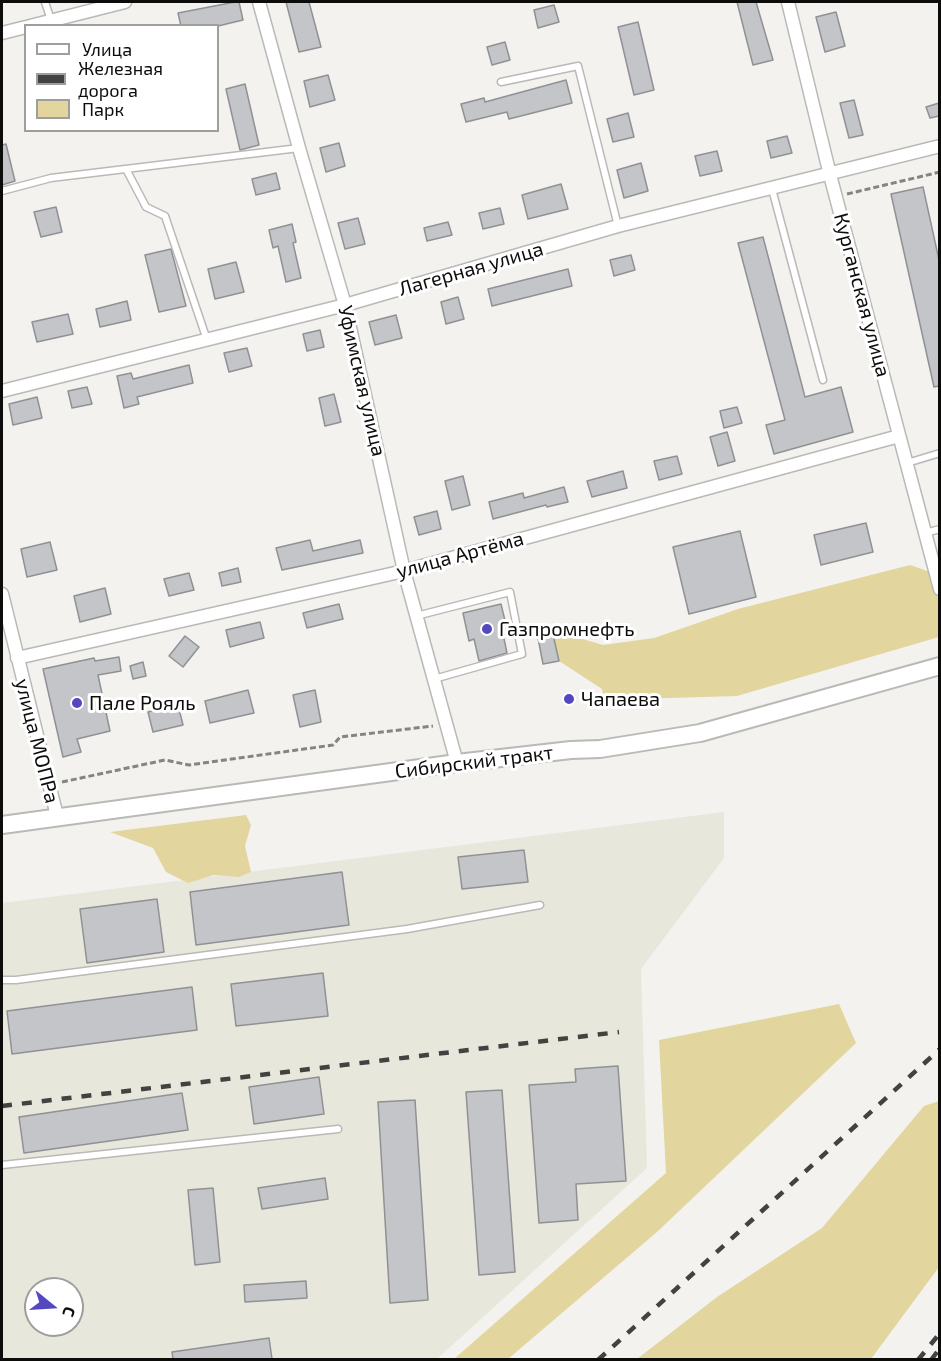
<!DOCTYPE html>
<html>
<head>
<meta charset="utf-8">
<style>
	body { margin:0 }
	#map { position:relative; width:941px; height:1361px; overflow:hidden; background:#f3f2ef; font-family:"Exo 2",sans-serif }
	canvas { display:block }
	.frame { position:absolute; inset:0; border:3px solid #0c0c0b; pointer-events:none }
	.legend { position:absolute; left:24px; top:24px; width:195px; height:108px; box-sizing:border-box; background:#fff; border:2px solid #9e9e9d; margin:0; padding:8px 10px; list-style:none; font-size:18px; color:#0c0c0b }
	.legend li { display:flex; align-items:center; gap:12px; height:30px }
	.legend b { width:30px; border:2px solid #9e9e9d }
	.north { position:absolute; left:24px; top:1277px; width:60px; height:60px; box-sizing:border-box; background:#fff; border:2px solid #9e9e9d; border-radius:50%; rotate:108deg; font-size:16px; font-weight:700; line-height:24px; text-align:center; color:#0c0c0b }
	.north::after { content:''; display:block; margin:auto; width:21px; height:27px; background:#5348bf; clip-path:polygon(50% 0,100% 100%,50% 72%,0 100%) }
</style>
</head>
<body>
<div id="map">
<canvas width="941" height="1361"></canvas>
<div class="frame"></div>
<ul class="legend">
<li><b style="height:8px;background:#fff"></b>Улица</li>
<li><b style="height:8px;background:#424241"></b>Железная дорога</li>
<li><b style="height:16px;background:#e2d69e"></b>Парк</li>
</ul>
<div class="north">С</div>
</div>
<script>
const c = document.querySelector('canvas').getContext('2d');
c.lineJoin = 'round';
function fillPath(path, color) {
  c.fillStyle = color;
  c.fill(path, 'evenodd');
}
function toPath(rows) {
  const path = new Path2D();
  for (const r of rows) {
    path.moveTo(r[0], r[1]);
    for (let i = 2; i < r.length; i += 2) path.lineTo(r[i], r[i + 1]);
  }
  return path;
}
function trace(path, color, width, dash) {
  c.strokeStyle = color;
  c.lineWidth = width;
  c.lineCap = dash ? 'butt' : 'round';
  c.setLineDash(dash || []);
  c.stroke(path);
}
function write(font, color, halo, rows, align = 'center') {
  c.font = font + ' "Exo 2",sans-serif';
  c.lineWidth = 6;
  c.setLineDash([]);
  c.textBaseline = 'middle';
  c.strokeStyle = halo;
  c.fillStyle = color;
  for (const [text, x, y, turn = 0] of rows) {
    c.save();
    c.translate(x, y);
    c.rotate((+turn || 0) * Math.PI / 180);
    c.textAlign = isNaN(turn) ? turn : align;
    if (halo) c.strokeText(text, 0, 0);
    c.fillText(text, 0, 0);
    c.restore();
  }
}
fillPath(toPath([
	[724,812,724,858,641,969,647,1168,437,1359,2,1359,2,903],
	[36,1289,72,1289,72,1325,36,1325]
]), '#e8e7dc');
fillPath(toPath([
	[910,565,939,575,939,637,737,696,604,700,602,689,559,661,552,630,603,645,654,638,738,609],
	[246,815,251,825,245,846,251,872,239,877,214,875,188,883,166,872,153,848,110,832],
	[839,1004,856,1043,657,1232,508,1359,454,1359,666,1173,659,1040],
	[939,1101,939,1267,871,1359,637,1359,717,1297,822,1228,924,1106]
]), '#e2d69e');
const building = toPath([
	[235,2,239,2,243,20,218,26,181,26,178,13,235,2],
	[286,2,309,2,321,47,299,52,286,2],
	[737,2,756,2,773,60,753,65,737,2],
	[554,5,559,22,538,28,534,10,554,5],
	[836,12,845,46,825,52,816,17,836,12],
	[638,22,654,90,634,95,618,27,638,22],
	[505,42,510,60,492,65,487,47,505,42],
	[328,75,335,100,310,107,304,81,328,75],
	[566,80,572,103,509,119,507,112,466,122,461,104,484,98,485,102,566,80],
	[245,84,259,145,240,150,226,89,245,84],
	[854,100,863,135,849,138,840,103,854,100],
	[939,103,939,116,930,118,926,107,939,103],
	[628,113,634,137,613,142,607,119,628,113],
	[787,136,792,153,771,158,767,141,787,136],
	[339,143,345,166,326,172,320,148,339,143],
	[6,144,15,181,2,185,2,145,6,144],
	[717,151,722,171,700,176,695,156,717,151],
	[641,163,648,191,624,198,617,170,641,163],
	[276,173,280,189,256,195,252,179,276,173],
	[561,184,568,209,528,219,522,195,561,184],
	[923,187,939,260,939,386,934,387,891,194,923,187],
	[56,207,62,232,41,237,34,212,56,207],
	[500,208,504,224,483,229,479,213,500,208],
	[358,218,365,244,345,249,338,223,358,218],
	[448,222,452,235,427,241,424,228,448,222],
	[292,224,296,242,293,243,301,278,286,282,278,246,273,248,269,230,292,224],
	[763,237,805,397,841,387,853,432,774,454,766,425,785,420,738,243,763,237],
	[171,249,186,306,159,312,145,255,171,249],
	[631,255,635,270,614,276,610,260,631,255],
	[236,262,244,292,215,299,208,269,236,262],
	[568,269,572,286,492,306,488,289,568,269],
	[458,297,464,319,446,324,441,302,458,297],
	[127,301,131,320,100,327,96,309,127,301],
	[68,314,73,334,37,342,32,322,68,314],
	[396,315,402,338,375,345,369,322,396,315],
	[320,330,324,347,307,351,303,334,320,330],
	[247,348,252,366,229,372,224,353,247,348],
	[189,365,193,383,137,397,139,404,124,408,117,376,131,373,133,379,189,365],
	[87,387,92,404,72,408,68,391,87,387],
	[334,394,341,422,325,426,319,398,334,394],
	[37,397,42,418,13,425,9,404,37,397],
	[737,407,742,423,724,428,720,411,737,407],
	[727,432,735,461,718,466,710,437,727,432],
	[677,456,682,474,659,480,654,461,677,456],
	[623,471,627,488,592,497,587,481,623,471],
	[463,476,470,505,452,510,445,481,463,476],
	[564,487,568,502,547,507,546,505,493,519,489,502,523,493,524,498,564,487],
	[437,511,441,529,419,535,414,517,437,511],
	[866,523,873,552,821,565,814,535,866,523],
	[740,531,756,597,689,614,673,547,740,531],
	[310,540,313,551,360,540,363,553,282,570,276,548,310,540],
	[50,542,57,570,27,577,21,549,50,542],
	[238,568,241,582,222,586,219,573,238,568],
	[189,573,194,590,169,596,164,579,189,573],
	[105,588,111,614,80,622,74,596,105,588],
	[339,604,343,619,307,628,303,613,339,604],
	[501,604,508,633,503,634,507,653,479,661,474,639,469,641,463,613,501,604],
	[260,622,264,638,230,647,226,630,260,622],
	[552,630,559,661,543,664,537,633,552,630],
	[185,636,199,647,183,667,169,656,185,636],
	[119,657,121,671,98,675,110,731,77,739,81,752,63,757,43,669,94,658,95,661,119,657],
	[143,662,146,676,133,679,130,666,143,662],
	[248,690,254,713,210,723,205,701,248,690],
	[315,690,321,722,300,727,293,695,315,690],
	[178,705,183,725,153,732,148,712,178,705],
	[524,850,528,882,462,889,458,857,524,850],
	[342,872,349,925,196,945,190,892,342,872],
	[157,899,164,952,87,963,80,909,157,899],
	[323,973,328,1016,236,1026,231,984,323,973],
	[192,987,197,1030,12,1054,7,1011,192,987],
	[618,1066,626,1181,576,1184,578,1220,539,1223,529,1085,576,1082,575,1069,618,1066],
	[319,1077,324,1114,254,1124,249,1087,319,1077],
	[502,1090,515,1272,479,1275,466,1092,502,1090],
	[182,1093,188,1130,24,1153,19,1117,182,1093],
	[415,1100,428,1300,390,1303,378,1102,415,1100],
	[325,1178,328,1199,262,1209,258,1188,325,1178],
	[213,1188,220,1262,195,1265,188,1190,213,1188],
	[306,1281,307,1298,245,1302,244,1285,306,1281],
	[269,1338,272,1359,173,1359,172,1352,269,1338]
]);
fillPath(building, '#c4c5c8');
trace(building, '#909194', 1.5);
const service = toPath([
	[45,2,51,20],
	[501,82,578,66,618,226],
	[126,169,146,207,165,216,207,340],
	[772,189,823,380],
	[2,191,51,178,299,148],
	[907,463,940,453],
	[925,533,940,529],
	[416,616,510,592,522,654,434,679],
	[2,980,16,980,407,929,540,905],
	[2,1165,338,1129]
]);
const minor = toPath([
	[259,2,299,148,345,305,404,571,457,763],
	[788,2,830,175,940,589],
	[30,26,125,2],
	[2,33,26,27],
	[2,391,345,305,618,226,940,146],
	[2,594,57,816],
	[17,658,404,571,899,436]
]);
const secondary = toPath([
	[2,825,457,763,571,750,600,749,700,733,940,666]
]);
trace(service, '#bab9b6', 9);
trace(minor, '#bab9b6', 15);
trace(secondary, '#bab9b6', 20);
trace(toPath([
	[847,194,940,172],
	[62,782,165,760,189,765,333,745,340,737,433,726]
]), '#858482', 3, [6, 3]);
trace(service, '#fff', 6);
trace(minor, '#fff', 12);
trace(secondary, '#fff', 16);
trace(toPath([
	[2,1106,619,1032],
	[598,1360,940,1049],
	[918,1360,940,1333],
	[931,1360,940,1348]
]), '#424241', 4.5, [10, 10]);
for (const [x, y, r, color] of [
	[487,629,6,"#5348bf"],
	[569,699,6,"#5348bf"],
	[77,703,6,"#5348bf"]
]) {
  const dot = new Path2D();
  dot.arc(x, y, r, 0, 2 * Math.PI);
  c.fillStyle = color;
  c.fill(dot);
  trace(dot, '#fff', 2);
}
write('20px', '#0c0c0b', '#fff', [
	["Лагерная улица",471,269,-16],
	["Курганская улица",862,295,75],
	["Уфимская улица",362,381,77],
	["улица Артёма",460,555,-15],
	["улица МОПРа",37,741,76],
	["Сибирский тракт",474,762,-7]
]);
write('20px', '#0c0c0b', '#fff', [
	["Газпромнефть",499,629],
	["Чапаева",581,699],
	["Пале Рояль",89,703]
], 'left');
</script>
</body>
</html>
